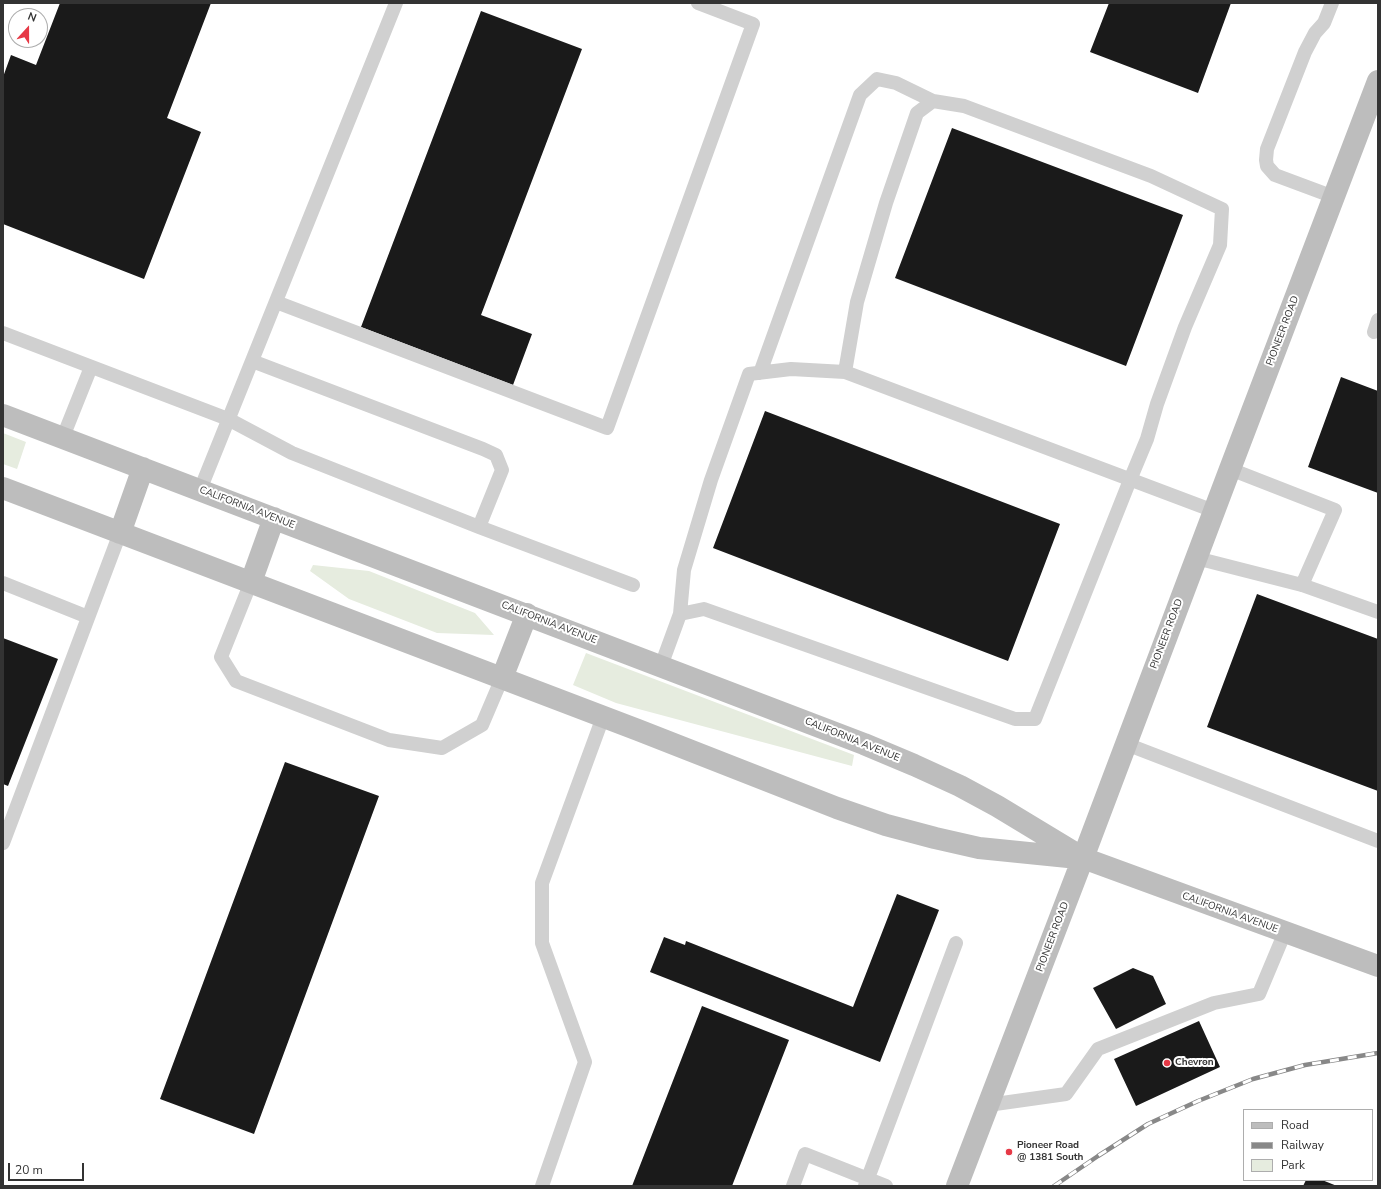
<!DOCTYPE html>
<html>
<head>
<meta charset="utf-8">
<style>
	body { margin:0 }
	#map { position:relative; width:1381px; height:1189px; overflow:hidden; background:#fff; font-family:"Nunito Sans",sans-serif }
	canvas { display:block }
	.frame { position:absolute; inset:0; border:4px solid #333; pointer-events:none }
	.legend { position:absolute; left:1243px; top:1109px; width:130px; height:72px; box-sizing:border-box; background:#fff; border:1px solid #adadad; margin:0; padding:5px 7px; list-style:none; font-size:12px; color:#333 }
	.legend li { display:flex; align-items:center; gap:8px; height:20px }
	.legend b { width:20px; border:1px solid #adadad }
	.north { position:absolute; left:8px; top:8px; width:40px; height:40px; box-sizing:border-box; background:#fff; border:1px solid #adadad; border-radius:50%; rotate:21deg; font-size:11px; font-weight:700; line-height:16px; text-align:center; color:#333 }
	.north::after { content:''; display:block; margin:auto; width:14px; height:18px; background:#e63946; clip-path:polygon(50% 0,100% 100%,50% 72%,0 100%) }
	.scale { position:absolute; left:8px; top:1163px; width:76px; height:18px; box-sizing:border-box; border:2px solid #333; border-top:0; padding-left:5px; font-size:12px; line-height:14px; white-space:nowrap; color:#333; -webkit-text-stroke:3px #fff; paint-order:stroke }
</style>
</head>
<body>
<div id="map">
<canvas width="1381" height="1189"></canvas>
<div class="frame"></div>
<ul class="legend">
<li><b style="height:5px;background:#bdbdbd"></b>Road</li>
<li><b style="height:5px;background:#888"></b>Railway</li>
<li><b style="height:11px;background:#e6ecdf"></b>Park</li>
</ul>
<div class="north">N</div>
<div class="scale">20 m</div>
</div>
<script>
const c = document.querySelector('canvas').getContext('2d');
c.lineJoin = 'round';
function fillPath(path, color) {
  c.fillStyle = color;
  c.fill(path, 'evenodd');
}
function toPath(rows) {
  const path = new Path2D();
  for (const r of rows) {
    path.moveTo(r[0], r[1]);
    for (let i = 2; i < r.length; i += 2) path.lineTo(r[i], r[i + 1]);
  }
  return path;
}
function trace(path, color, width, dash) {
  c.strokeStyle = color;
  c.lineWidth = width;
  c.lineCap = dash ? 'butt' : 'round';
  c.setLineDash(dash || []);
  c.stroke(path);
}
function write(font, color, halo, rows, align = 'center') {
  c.font = font + ' "Nunito Sans",sans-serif';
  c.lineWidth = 4;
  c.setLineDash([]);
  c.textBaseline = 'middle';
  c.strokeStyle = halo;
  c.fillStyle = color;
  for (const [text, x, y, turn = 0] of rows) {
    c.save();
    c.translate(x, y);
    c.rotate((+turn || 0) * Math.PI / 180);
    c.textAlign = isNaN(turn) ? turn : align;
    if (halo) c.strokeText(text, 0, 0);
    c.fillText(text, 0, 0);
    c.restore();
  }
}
fillPath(toPath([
	[3,433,26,442,17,469,3,464],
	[313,565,369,571,475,613,494,635,437,633,349,599,310,571],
	[586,653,854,755,852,766,616,703,573,685]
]), '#e6ecdf');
fillPath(toPath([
	[60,3,211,3,167,118,201,132,144,279,3,224,3,77,11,55,36,65],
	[1109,3,1231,3,1198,93,1090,52],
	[481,11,582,49,481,315,532,334,513,385,361,327],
	[952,128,1183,215,1126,366,895,278],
	[1341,377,1378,391,1378,493,1308,467],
	[765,411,1060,524,1008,661,713,548],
	[1257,594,1378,639,1378,791,1207,727],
	[3,638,58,659,8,786,3,784],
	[285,762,379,796,254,1134,160,1099],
	[897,894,939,910,880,1062,650,972,664,937,685,945,686,941,853,1007],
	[1133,968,1153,976,1166,1004,1116,1029,1093,988],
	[702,1006,789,1040,732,1186,632,1186],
	[1199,1021,1220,1067,1136,1106,1114,1059],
	[1306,1180,1322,1180,1337,1186,1303,1186]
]), '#1a1a1a');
trace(toPath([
	[1332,3,1324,23,1315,33,1305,52,1267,149,1266,160,1267,166,1275,175,1334,197],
	[276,302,607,428,753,24,698,3],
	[1374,332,1378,320],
	[3,333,228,419,292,453,479,527,633,585],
	[252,361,483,449,496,455,502,470,479,527],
	[845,372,857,302,886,203,917,113,933,101],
	[63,437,91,367],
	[1230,469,1335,510,1302,585],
	[200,490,396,3],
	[1196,558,1302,585,1378,612],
	[251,582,221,657,236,681,389,740,442,748,482,725,502,678],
	[3,583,88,617],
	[680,614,684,570,711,480,749,374,791,369,845,372,1214,511],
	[661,666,680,614,704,609,1015,719,1035,719,1130,480,1147,439,1157,404,1185,327,1220,245,1222,209,1151,176,964,106,933,101,896,83,877,79,860,95,760,373],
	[1126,744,1378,841],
	[3,843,120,533],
	[988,1105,1066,1094,1098,1049,1214,1003,1259,994,1285,932],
	[542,1186,585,1062,542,943,542,883,603,717],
	[793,1186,805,1154,886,1186],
	[865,1186,956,943]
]), '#d0d0d0', 14);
trace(toPath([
	[3,415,864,744,914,765,960,786,997,806,1083,858,1378,966],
	[3,488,638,730,837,808,886,825,935,838,979,848,1078,858],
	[120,533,143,468],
	[251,582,274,518],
	[502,678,527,614],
	[957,1186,1083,858,1230,469,1378,81]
]), '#bdbdbd', 22);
const rail = toPath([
	[1054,1186,1098,1156,1148,1124,1198,1101,1253,1079,1305,1065,1378,1053]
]);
trace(rail, '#888', 4.5);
trace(rail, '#fff', 3, [9]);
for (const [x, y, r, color] of [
	[1167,1063,4,"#e63946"],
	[1009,1152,4,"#e63946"]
]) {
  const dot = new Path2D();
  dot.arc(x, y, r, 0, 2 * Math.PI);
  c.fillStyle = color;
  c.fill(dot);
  trace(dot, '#fff', 1.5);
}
write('10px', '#333', '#fff', [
	["PIONEER ROAD",1283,331,-69],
	["CALIFORNIA AVENUE",247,508,21],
	["CALIFORNIA AVENUE",549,623,21],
	["PIONEER ROAD",1167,634,-69],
	["CALIFORNIA AVENUE",852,740,22],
	["CALIFORNIA AVENUE",1230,913,20],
	["PIONEER ROAD",1053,937,-69]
]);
write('bold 10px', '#333', '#fff', [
	["Chevron",1175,1063],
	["Pioneer Road",1017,1146],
	["@ 1381 South",1017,1158]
], 'left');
</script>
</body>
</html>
